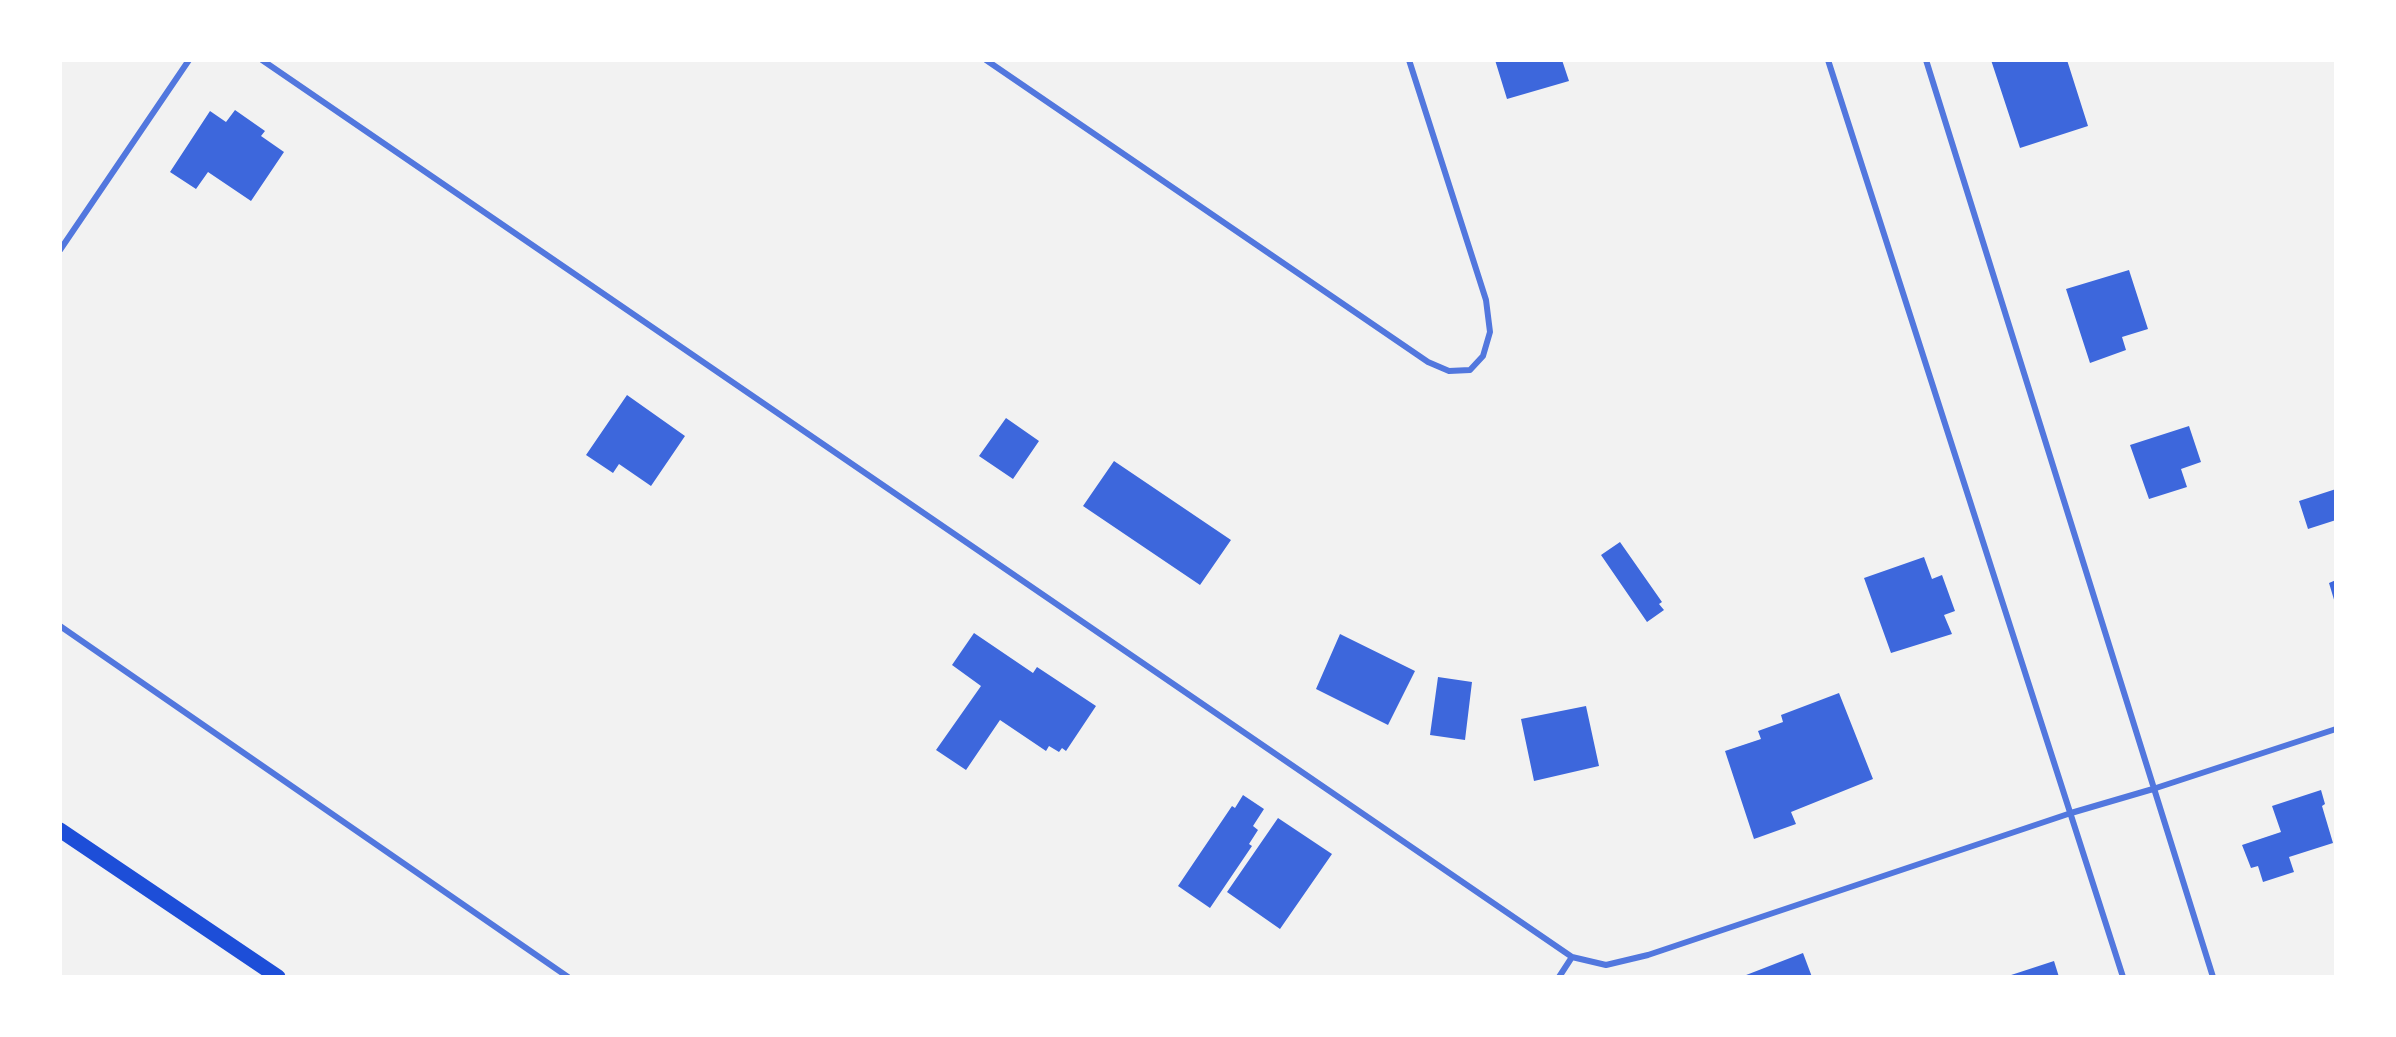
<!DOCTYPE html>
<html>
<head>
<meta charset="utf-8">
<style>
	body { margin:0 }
	#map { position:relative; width:2396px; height:1037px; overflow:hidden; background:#f2f2f2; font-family:"Nunito Sans",sans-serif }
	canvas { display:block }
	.frame { position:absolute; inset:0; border:62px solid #fff; pointer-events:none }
</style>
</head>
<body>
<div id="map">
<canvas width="2396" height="1037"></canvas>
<div class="frame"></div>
</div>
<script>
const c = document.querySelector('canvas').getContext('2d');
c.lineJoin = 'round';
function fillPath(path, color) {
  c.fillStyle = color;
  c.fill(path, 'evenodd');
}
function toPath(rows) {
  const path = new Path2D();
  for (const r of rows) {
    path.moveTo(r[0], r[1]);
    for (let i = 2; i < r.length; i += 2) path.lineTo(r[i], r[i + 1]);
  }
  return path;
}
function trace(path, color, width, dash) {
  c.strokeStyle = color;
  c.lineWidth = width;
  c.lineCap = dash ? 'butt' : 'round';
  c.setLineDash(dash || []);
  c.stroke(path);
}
fillPath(toPath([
	[1495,60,1562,60,1569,81,1507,99],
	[1991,60,2067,60,2088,126,2020,148],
	[235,110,265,131,261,136,284,152,251,201,208,172,196,189,170,172,210,111,226,122],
	[2129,270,2148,329,2122,337,2126,350,2090,363,2066,289],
	[627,395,685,436,651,486,619,464,613,473,586,455],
	[1006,418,1039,441,1013,479,979,456],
	[2189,426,2201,462,2181,469,2187,487,2149,499,2130,445],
	[1114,461,1231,540,1200,585,1083,506],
	[2336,489,2336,520,2308,529,2299,501],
	[1620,542,1662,602,1659,604,1664,610,1647,622,1601,555],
	[1924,557,1932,579,1942,575,1955,611,1944,615,1952,634,1891,653,1864,578],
	[2336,580,2336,603,2335,603,2329,583],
	[974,633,1033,673,1037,667,1096,706,1066,751,1062,748,1059,752,1049,746,1046,751,1000,720,966,770,936,750,981,686,952,665],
	[1340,634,1415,671,1388,725,1316,689],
	[1438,677,1472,682,1465,740,1430,735],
	[1839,693,1873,779,1791,812,1796,824,1754,839,1725,751,1761,739,1758,731,1783,722,1781,715],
	[1586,706,1599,766,1534,781,1521,719],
	[2321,790,2325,804,2322,806,2333,843,2289,857,2294,872,2263,882,2258,866,2251,868,2242,845,2281,832,2272,806],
	[1243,795,1264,809,1253,826,1258,830,1249,844,1252,846,1210,908,1178,886,1232,806,1235,808],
	[1278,818,1332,854,1280,929,1227,892],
	[1803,953,1812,977,1741,977],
	[2054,961,2059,977,2005,977]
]), '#3d67dc');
trace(toPath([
	[262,60,1572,957,1606,965,1648,955,2071,813,2153,789,2336,729],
	[986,60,1428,362,1449,371,1470,370,1483,356,1490,332,1486,300,1409,60],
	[1828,60,2123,977],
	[1926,60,2213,977],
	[60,250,189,60],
	[60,626,568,977],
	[1559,977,1572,957]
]), '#5277de', 6);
trace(toPath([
	[60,830,278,977]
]), '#1d4ed8', 15);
</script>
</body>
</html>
